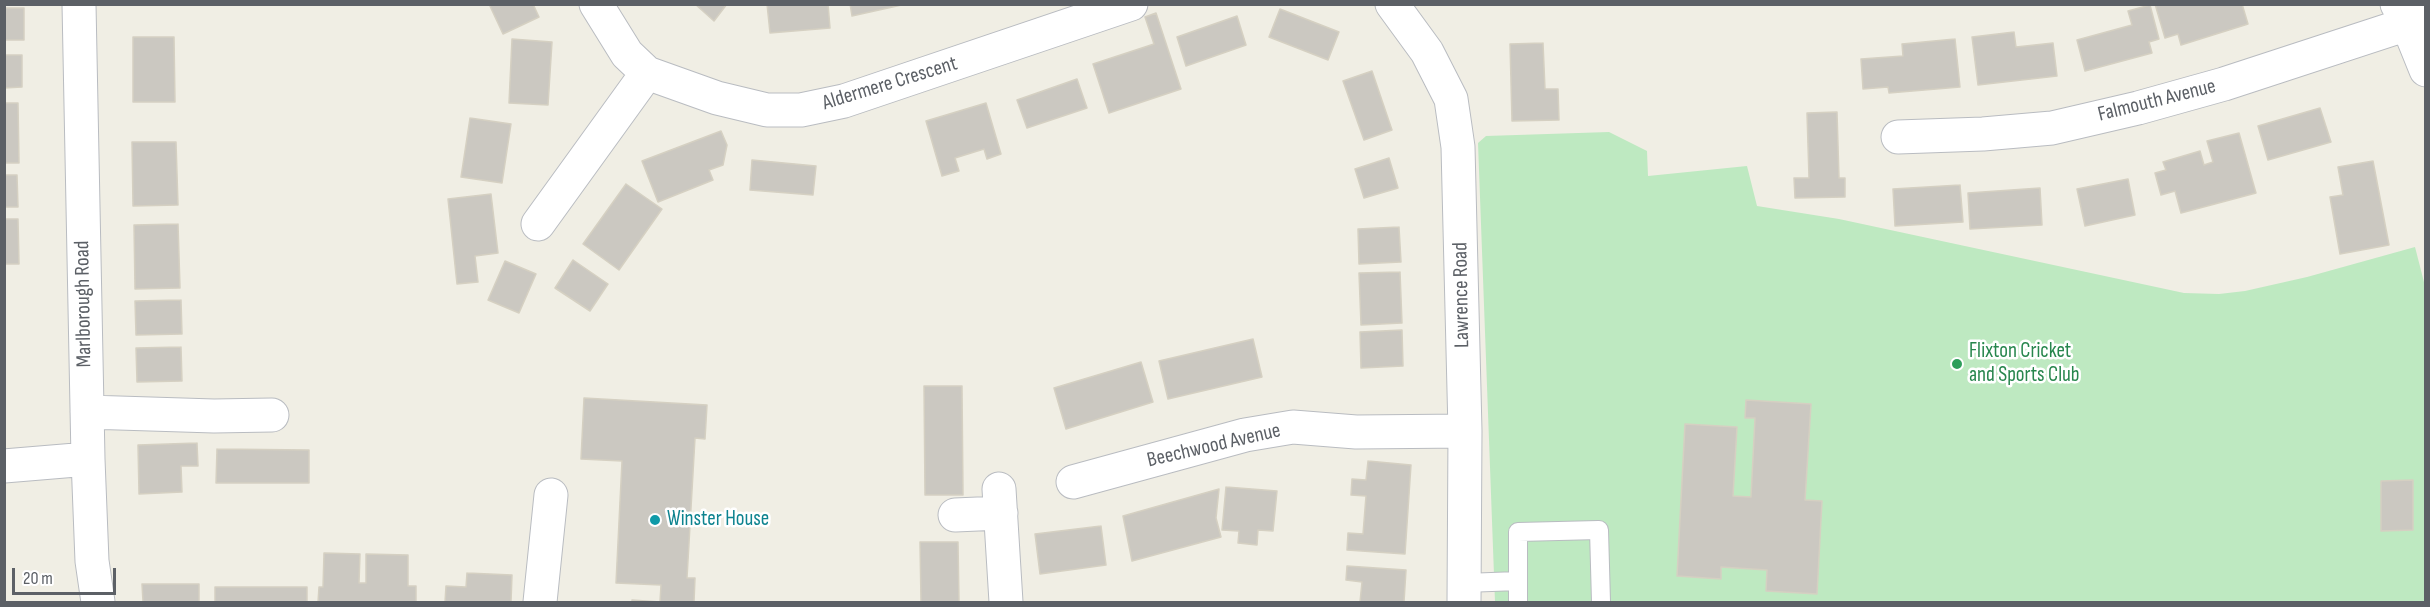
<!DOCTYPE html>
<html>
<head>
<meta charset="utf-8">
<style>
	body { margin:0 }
	#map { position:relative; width:2430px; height:607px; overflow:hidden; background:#f0eee4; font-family:"Sofia Sans Condensed",sans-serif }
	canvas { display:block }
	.frame { position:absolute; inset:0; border:6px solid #5c6066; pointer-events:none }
	.scale { position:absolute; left:12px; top:568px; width:104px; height:27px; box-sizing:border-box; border:3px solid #5c6066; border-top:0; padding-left:8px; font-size:18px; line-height:21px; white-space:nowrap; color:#5c6066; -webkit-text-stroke:4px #fff; paint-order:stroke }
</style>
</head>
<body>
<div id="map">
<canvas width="2430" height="607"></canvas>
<div class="frame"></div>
<div class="scale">20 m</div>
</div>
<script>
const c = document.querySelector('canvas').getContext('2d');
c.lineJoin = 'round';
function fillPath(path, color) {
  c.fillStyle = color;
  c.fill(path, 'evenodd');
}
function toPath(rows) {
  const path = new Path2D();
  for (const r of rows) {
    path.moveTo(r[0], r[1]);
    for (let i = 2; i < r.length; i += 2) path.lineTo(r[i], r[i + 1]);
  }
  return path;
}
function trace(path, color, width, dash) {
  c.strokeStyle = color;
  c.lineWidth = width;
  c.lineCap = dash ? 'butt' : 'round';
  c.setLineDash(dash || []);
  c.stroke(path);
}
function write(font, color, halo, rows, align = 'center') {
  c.font = font + ' "Sofia Sans Condensed",sans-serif';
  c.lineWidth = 5;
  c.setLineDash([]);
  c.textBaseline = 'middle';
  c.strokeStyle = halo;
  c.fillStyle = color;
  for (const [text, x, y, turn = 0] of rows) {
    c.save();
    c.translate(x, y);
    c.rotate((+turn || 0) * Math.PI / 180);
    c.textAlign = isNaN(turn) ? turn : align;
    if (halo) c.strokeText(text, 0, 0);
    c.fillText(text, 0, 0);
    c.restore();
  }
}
fillPath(toPath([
	[1609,132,1647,151,1648,176,1747,166,1757,206,1839,219,2184,293,2219,294,2245,291,2307,277,2415,247,2425,286,2425,602,1495,602,1478,143,1486,136]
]), '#bee9c1');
const building = toPath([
	[489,4,533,4,539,17,503,34,489,4],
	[695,4,727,4,714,21,695,4],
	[767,4,828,4,830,28,770,33,767,4],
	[850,4,906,4,852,16,850,4],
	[2155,4,2242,4,2248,24,2181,45,2178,34,2165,38,2155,4],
	[2150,5,2159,39,2149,42,2152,53,2085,71,2077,40,2132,25,2128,11,2150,5],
	[4,8,24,8,24,40,4,40,4,8],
	[1280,9,1339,32,1328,60,1269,37,1280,9],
	[1156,13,1181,89,1109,113,1093,64,1154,44,1145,17,1156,13],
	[1237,16,1246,45,1186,66,1177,37,1237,16],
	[2014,32,2016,47,2053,43,2057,76,1978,85,1972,37,2014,32],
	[133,37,174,37,175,102,133,102,133,37],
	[512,39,552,42,548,105,509,103,512,39],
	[1955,39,1960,87,1889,93,1888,87,1863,89,1861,59,1903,56,1902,44,1955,39],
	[1543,43,1545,89,1558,89,1559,120,1512,121,1510,44,1543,43],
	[4,55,22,55,22,87,4,88,4,55],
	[1372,71,1392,130,1364,140,1343,81,1372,71],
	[1077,79,1087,108,1027,128,1017,100,1077,79],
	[4,103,18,103,19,163,4,163,4,103],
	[986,103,1001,154,987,159,984,149,955,158,959,171,942,176,926,121,986,103],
	[2320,108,2331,142,2268,160,2258,126,2320,108],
	[1837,112,1839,178,1845,178,1845,197,1795,198,1794,178,1809,178,1807,113,1837,112],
	[470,118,511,124,502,183,461,177,470,118],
	[721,131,727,145,723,165,709,170,713,180,658,202,642,161,721,131],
	[2239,133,2256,193,2181,213,2175,191,2161,195,2155,173,2166,170,2163,162,2200,151,2204,165,2213,162,2207,141,2239,133],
	[132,142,176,142,178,205,133,206,132,142],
	[1389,158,1398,188,1364,198,1355,169,1389,158],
	[752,160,816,166,813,195,750,190,752,160],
	[2373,161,2389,245,2340,254,2330,197,2343,195,2338,167,2373,161],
	[4,175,17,175,18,207,4,207,4,175],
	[2128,179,2135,215,2085,226,2077,189,2128,179],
	[626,184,662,209,619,270,583,244,626,184],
	[1960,185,1963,222,1895,226,1893,189,1960,185],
	[2040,188,2042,225,1970,229,1968,193,2040,188],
	[491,194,498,253,475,256,478,282,457,284,448,199,491,194],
	[4,219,18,219,19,264,4,264,4,219],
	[178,224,180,288,135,289,134,225,178,224],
	[1399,227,1401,262,1359,264,1358,229,1399,227],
	[573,260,608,284,590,311,555,288,573,260],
	[505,261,536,274,519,313,488,300,505,261],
	[1400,272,1402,323,1361,325,1359,273,1400,272],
	[181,300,182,334,136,335,135,301,181,300],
	[1402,330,1403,366,1361,368,1360,332,1402,330],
	[1253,339,1262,377,1168,399,1159,361,1253,339],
	[181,347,182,381,137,382,136,348,181,347],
	[1141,362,1153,402,1066,429,1054,388,1141,362],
	[924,386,962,386,963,495,925,495,924,386],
	[584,398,707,405,705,439,695,438,687,578,695,578,694,602,632,602,632,600,660,602,661,585,616,583,622,461,581,459,584,398],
	[1746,400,1811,404,1805,500,1822,501,1817,594,1766,591,1767,570,1721,567,1721,579,1677,576,1685,424,1737,427,1733,496,1751,497,1755,418,1745,418,1746,400],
	[197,443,198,466,181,466,182,492,139,494,138,445,197,443],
	[217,449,309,450,309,483,216,483,217,449],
	[1368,461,1411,465,1405,554,1347,550,1348,533,1363,534,1366,496,1351,495,1352,479,1366,480,1368,461],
	[2413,480,2413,530,2381,531,2381,481,2413,480],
	[1226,487,1277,491,1273,531,1258,530,1257,545,1238,543,1239,531,1222,530,1226,487],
	[1219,489,1216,518,1221,537,1132,561,1123,516,1219,489],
	[1101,526,1106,565,1040,574,1035,534,1101,526],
	[920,542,958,542,959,602,921,602,920,542],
	[324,553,360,554,359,583,366,583,366,554,408,555,408,586,416,586,416,602,318,602,319,587,323,587,324,553],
	[1347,566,1406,570,1404,602,1360,602,1362,582,1346,580,1347,566],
	[467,573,512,575,511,602,445,602,446,586,466,587,467,573],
	[142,584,199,584,199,602,143,602,142,584],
	[215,587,307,587,307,602,215,602,215,587]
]);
fillPath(building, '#cbc8c1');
trace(building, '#d5d0c2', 1.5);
const service = toPath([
	[1465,583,1518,581],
	[1518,602,1518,532,1599,530,1601,602]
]);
const minor = toPath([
	[79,4,88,459,92,561,98,602],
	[596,4,627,54,647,73,717,98,767,110,801,110,844,101,1131,4],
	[1392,4,1427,52,1451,99,1458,147,1465,431,1464,602],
	[2397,4,2407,23,2426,70],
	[1898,137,1983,134,2052,128,2138,108,2224,84,2426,18],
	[538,224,647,73],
	[87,412,214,416,272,415],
	[4,466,88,459],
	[1073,482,1245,435,1293,427,1356,432,1465,431],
	[999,489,1006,602],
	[955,515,1001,513],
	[540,602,551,495]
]);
trace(service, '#b9bcc1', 20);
trace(minor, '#b9bcc1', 35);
trace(service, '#fff', 18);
trace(minor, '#fff', 33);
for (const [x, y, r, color] of [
	[1957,364,6,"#2e9e5b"],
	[655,520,6,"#0f9aa8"]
]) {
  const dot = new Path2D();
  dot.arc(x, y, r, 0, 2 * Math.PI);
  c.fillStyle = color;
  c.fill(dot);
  trace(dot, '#fff', 2);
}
write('21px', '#5c6066', '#fff', [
	["Aldermere Crescent",890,84,-17],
	["Falmouth Avenue",2157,101,-14],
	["Lawrence Road",1462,295,-91],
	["Marlborough Road",84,304,-91],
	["Beechwood Avenue",1214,446,-13]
]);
write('21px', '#27864d', '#fff', [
	["Flixton Cricket",1969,352],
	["and Sports Club",1969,376]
], 'left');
write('21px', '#0d838f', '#fff', [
	["Winster House",667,520]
], 'left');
</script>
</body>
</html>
